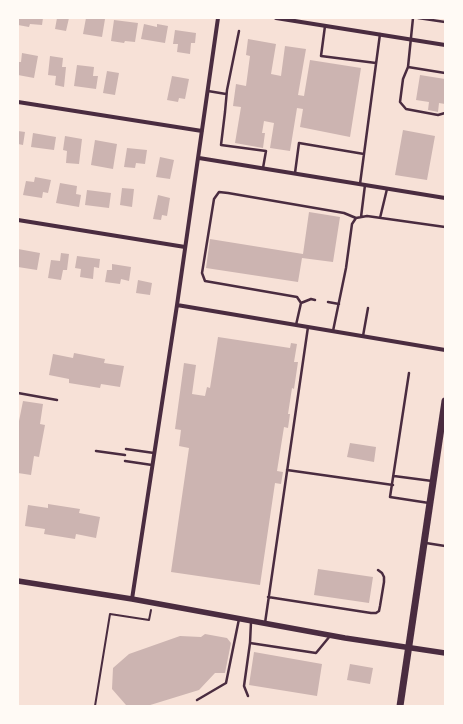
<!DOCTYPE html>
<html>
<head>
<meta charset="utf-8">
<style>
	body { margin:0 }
	#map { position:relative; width:463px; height:724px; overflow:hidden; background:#f7e1d7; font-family:Figtree,sans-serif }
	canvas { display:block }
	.frame { position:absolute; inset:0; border:19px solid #fffaf5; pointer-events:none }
</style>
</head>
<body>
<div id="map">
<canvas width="463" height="724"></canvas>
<div class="frame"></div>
</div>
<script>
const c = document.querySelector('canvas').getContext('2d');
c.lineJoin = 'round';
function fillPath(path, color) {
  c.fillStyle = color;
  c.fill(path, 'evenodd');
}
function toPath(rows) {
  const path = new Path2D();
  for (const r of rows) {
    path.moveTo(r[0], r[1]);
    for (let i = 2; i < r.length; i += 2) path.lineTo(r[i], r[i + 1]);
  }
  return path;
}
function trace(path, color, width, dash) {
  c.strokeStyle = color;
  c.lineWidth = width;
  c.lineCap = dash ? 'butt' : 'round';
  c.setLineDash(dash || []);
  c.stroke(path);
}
fillPath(toPath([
	[19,18,43,18,42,25,30,24,29,27,18,25],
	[57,18,69,18,66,31,55,29],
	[86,18,105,19,102,37,83,34],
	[114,20,138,23,135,42,125,41,124,43,111,41],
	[144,24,157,27,157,24,168,26,165,43,141,39],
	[175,30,196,33,195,43,191,43,190,54,177,52,178,44,173,44],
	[248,39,276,44,271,74,281,76,285,46,306,49,298,95,304,96,310,60,361,68,350,137,300,127,303,109,297,108,290,151,270,148,274,123,264,121,262,133,265,133,263,148,235,143,241,107,233,106,236,84,246,86,250,56,246,55],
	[22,53,38,56,34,78,18,75,18,62,21,62],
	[50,56,63,58,62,67,66,67,64,87,55,85,56,76,48,75],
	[77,65,94,67,93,76,98,76,96,89,74,86],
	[107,71,119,73,115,95,103,93],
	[420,75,445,79,445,104,439,103,438,112,428,110,429,102,416,100],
	[172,76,189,79,185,99,179,98,178,102,167,100],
	[403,130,435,136,427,180,395,175],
	[18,131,25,132,23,145,18,144],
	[33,133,56,137,54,150,31,147],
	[65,136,82,139,79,164,66,163,67,151,63,150],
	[95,140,117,144,113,169,91,165],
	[127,148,147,150,145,164,136,163,135,168,124,167],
	[160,157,174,160,170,179,156,177],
	[35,177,51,180,48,193,43,192,42,198,23,195,26,181,34,182],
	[60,183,77,186,76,194,81,195,79,207,56,203],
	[122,188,134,189,132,207,120,205],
	[87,190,111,193,109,208,85,205],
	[158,195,170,198,167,216,162,215,161,220,153,219],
	[309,212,340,217,333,262,302,258,298,282,206,268,210,239,303,254],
	[18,249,40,253,37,270,18,267],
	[61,253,69,254,67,270,63,270,61,280,48,278,51,260,60,261],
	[77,256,100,259,99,268,94,267,93,279,80,277,81,269,75,268],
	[112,264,131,267,129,281,121,279,120,284,105,282,107,270,112,270],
	[138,280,152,283,150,295,136,293],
	[218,337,290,348,291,343,297,344,294,362,298,362,294,389,292,388,288,414,290,414,288,428,284,427,277,471,283,472,281,484,275,483,260,585,171,572,189,448,179,446,181,430,175,429,184,363,196,365,192,394,205,396,207,387,210,388],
	[74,353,105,359,104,363,124,366,120,387,101,384,100,388,69,383,69,379,49,375,53,354,73,358],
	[23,401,43,404,40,424,45,425,39,457,34,456,31,475,18,473,18,421,19,421],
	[350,443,376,447,374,462,347,457],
	[48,504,80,509,79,513,100,517,96,538,76,534,75,539,44,534,45,529,25,526,28,505,48,508],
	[318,569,373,577,369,603,314,595],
	[205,634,227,638,231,643,225,673,215,673,199,690,147,706,141,706,126,705,112,689,113,668,129,654,180,636,201,637],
	[254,652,322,664,317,696,249,685],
	[350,664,373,668,370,684,347,680]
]), '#ccb4b1');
trace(toPath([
	[95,706,110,614,149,620,151,610]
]), '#4a2c40', 2);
trace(toPath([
	[413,18,408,67,403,79,400,102,406,109,438,115,445,113],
	[418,18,445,22],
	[325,26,321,56,376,63],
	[239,31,227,90,225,112,221,145,266,151,263,168],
	[408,67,445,73],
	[208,91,226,94],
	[295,173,299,143,364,154],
	[360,184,380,34],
	[361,217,365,185],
	[380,218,387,189],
	[328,302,339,304],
	[301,303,297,297,205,281,202,273,214,199,219,192,228,193,344,213,356,218],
	[296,325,301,303,311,299,315,300],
	[333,331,346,268,352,224,356,218,367,216,445,227],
	[363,336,368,308],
	[409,373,390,497,429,503],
	[18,393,57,400],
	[126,449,154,453],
	[96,451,125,455],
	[125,461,152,465],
	[287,470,393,485],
	[394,476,432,481],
	[426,543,445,546],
	[268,597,371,613,376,613,379,611,380,606,384,582,384,577,382,573,378,570],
	[265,623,308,327],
	[250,643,316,653,330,636],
	[248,696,244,686,250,643,251,622],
	[197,700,226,683,239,619]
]), '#4a2c40', 2.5);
trace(toPath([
	[276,18,445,45],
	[18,102,202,131],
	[199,158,445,198],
	[18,220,185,247],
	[177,305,445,350],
	[132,599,177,305,218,18]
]), '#4a2c40', 4);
trace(toPath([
	[18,581,132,599,345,638,445,653]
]), '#4a2c40', 5.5);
trace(toPath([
	[400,706,445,401]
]), '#4a2c40', 7);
</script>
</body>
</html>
